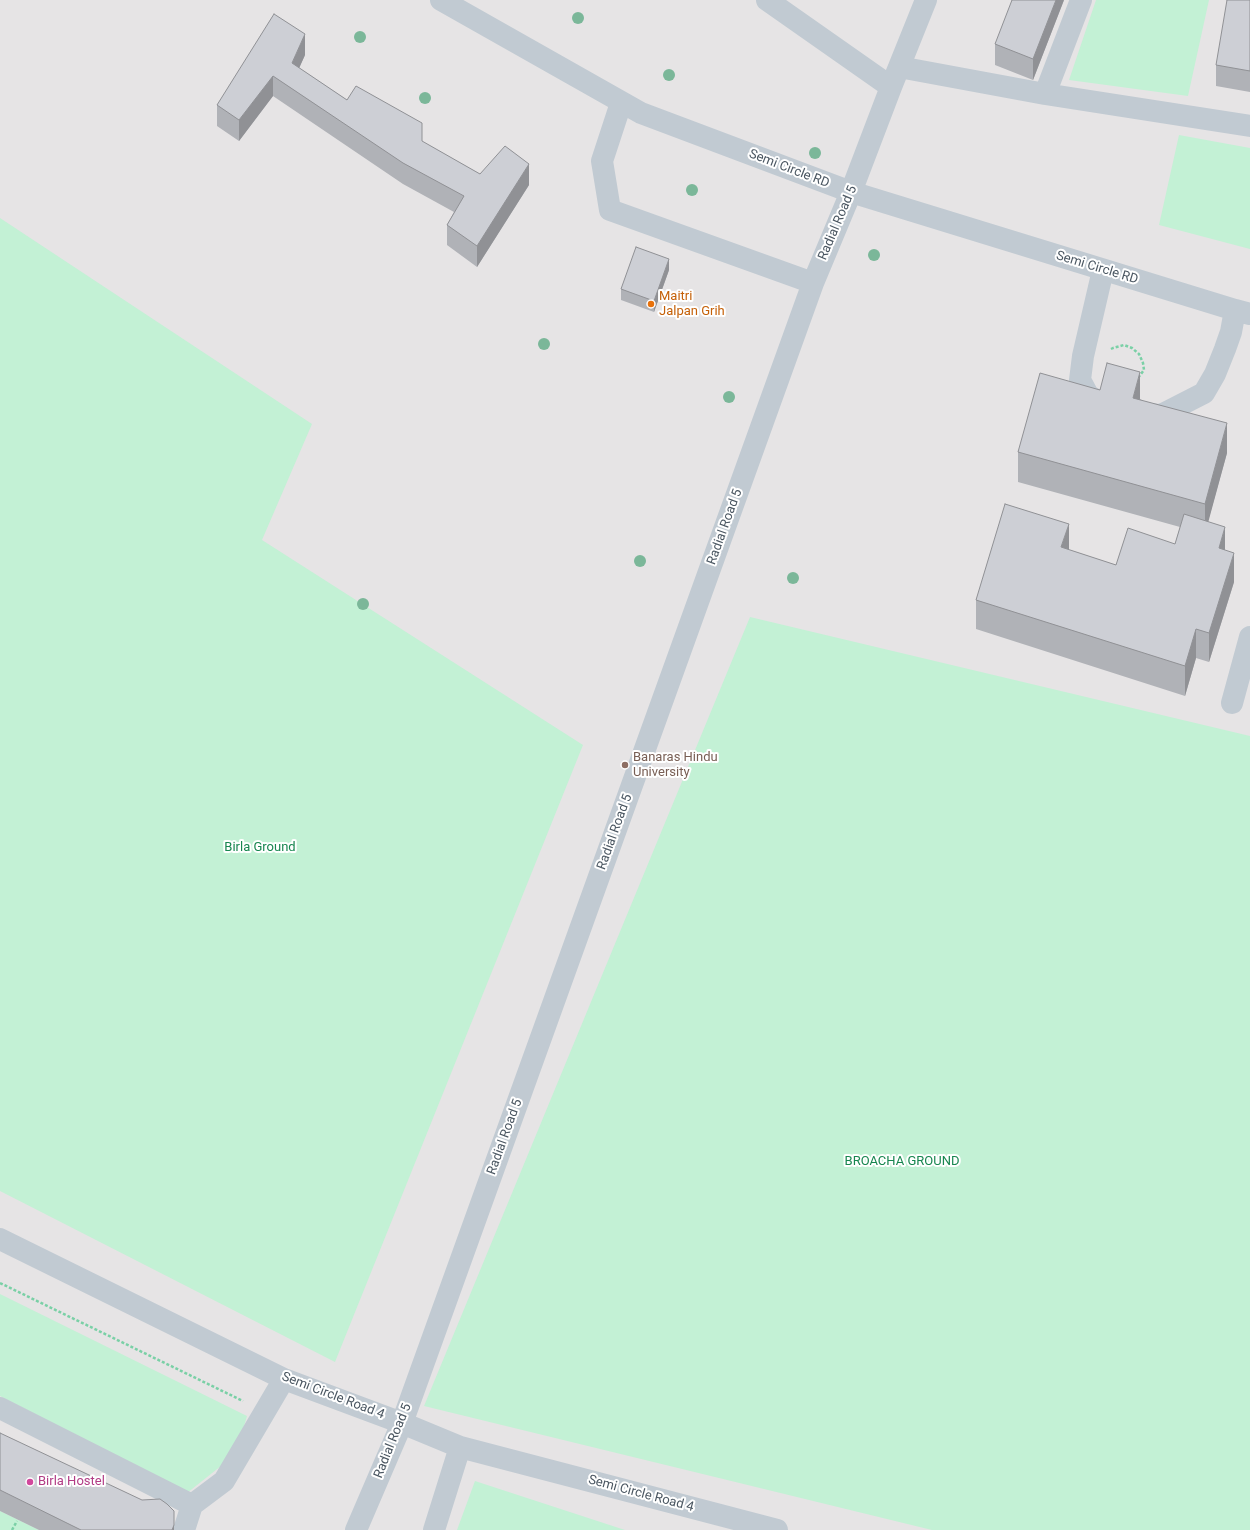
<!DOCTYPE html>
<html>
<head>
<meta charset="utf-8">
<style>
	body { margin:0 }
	canvas { display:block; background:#f5f3f3 }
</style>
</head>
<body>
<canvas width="1250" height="1530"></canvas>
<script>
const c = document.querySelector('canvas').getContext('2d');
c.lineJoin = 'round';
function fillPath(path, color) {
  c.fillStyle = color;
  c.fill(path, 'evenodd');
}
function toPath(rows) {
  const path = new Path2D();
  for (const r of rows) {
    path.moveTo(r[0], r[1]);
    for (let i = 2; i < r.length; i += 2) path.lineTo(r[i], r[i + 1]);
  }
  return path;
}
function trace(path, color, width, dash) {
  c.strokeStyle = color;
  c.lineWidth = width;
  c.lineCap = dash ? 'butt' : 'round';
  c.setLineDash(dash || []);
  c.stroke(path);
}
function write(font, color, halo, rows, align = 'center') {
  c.font = font + ' Roboto,sans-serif';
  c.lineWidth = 4;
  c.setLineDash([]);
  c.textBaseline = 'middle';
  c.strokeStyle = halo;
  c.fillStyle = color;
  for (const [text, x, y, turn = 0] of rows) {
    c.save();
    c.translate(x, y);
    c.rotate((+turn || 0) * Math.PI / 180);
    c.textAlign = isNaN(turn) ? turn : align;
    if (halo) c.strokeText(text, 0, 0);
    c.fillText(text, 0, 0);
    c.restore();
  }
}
fillPath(toPath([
	[0,0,1250,0,1250,1530,0,1530]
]), '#e6e4e5');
fillPath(toPath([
	[1096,0,1209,0,1188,96,1069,80],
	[1179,135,1250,148,1250,249,1159,225],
	[0,218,312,424,262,540,583,745,335,1362,0,1191],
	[750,617,1250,736,1250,1530,932,1530,424,1406],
	[0,1294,247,1416,236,1454,187,1493,0,1396],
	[475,1481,625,1530,457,1530],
	[0,1511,39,1530,0,1530]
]), '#c3f1d5');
trace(toPath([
	[1111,349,1113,348,1124,345,1132,348,1139,354,1143,363,1144,370,1138,378],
	[0,1283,243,1401],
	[12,1530,17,1521]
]), '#7ad0a6', 2.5, [3, 2]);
trace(toPath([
	[441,0,641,113,851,192,1235,310,1250,314],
	[767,0,891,87],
	[899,67,1045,94,1250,126],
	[1045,94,1081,0],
	[621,103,602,161,610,210,813,283],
	[1103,270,1083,356,1080,380,1088,395,1104,405],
	[1146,414,1161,415,1204,393,1215,374,1225,349,1231,332,1235,310],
	[1232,703,1250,637],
	[0,1239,284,1379,402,1423,460,1447,777,1530],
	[0,1408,192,1505,224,1481,284,1379],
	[184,1530,192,1505],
	[356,1530,402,1423,813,283,851,192,891,87,926,0],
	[434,1530,460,1447]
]), '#c1cad2', 22);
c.fillStyle = '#7bb799';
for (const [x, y] of [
	[578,18],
	[360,37],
	[669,75],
	[425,98],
	[815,153],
	[692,190],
	[874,255],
	[544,344],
	[729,397],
	[640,561],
	[793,578],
	[363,604]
]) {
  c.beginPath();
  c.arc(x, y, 6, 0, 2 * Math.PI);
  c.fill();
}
fillPath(toPath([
	[1064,0,1033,80,995,65,995,44],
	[1250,0,1250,92,1216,86,1216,65],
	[305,55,299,68,347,100,480,174,529,185,477,267,447,245,447,225,454,212,403,184,273,96,239,141,217,126,217,105],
	[669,270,654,312,621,300,621,289],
	[1100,390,1140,399,1227,453,1208,521,1225,550,1234,582,1209,662,1196,658,1185,696,976,629,976,600,1069,550,1116,565,1175,544,1180,527,1018,482,1018,452],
	[0,1433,174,1530,39,1530,0,1511]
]), '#b0b2b7');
fillPath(toPath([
	[1056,0,1064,0,1033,80,1033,59],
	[305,34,305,55,292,84,292,63],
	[273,76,273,96,239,141,239,120],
	[529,164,529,185,477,267,477,246],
	[669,259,669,270,654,312,654,301],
	[1140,372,1140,402,1133,398],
	[1227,423,1227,453,1205,534,1205,504],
	[1069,524,1069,553,1061,547],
	[1225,527,1225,556,1219,548],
	[1234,553,1234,582,1209,662,1209,633],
	[1196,629,1196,658,1185,696,1185,666],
	[174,1511,174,1530,172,1530]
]), '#909195');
const building = toPath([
	[1012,0,1056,0,1033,59,995,44,1012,0],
	[1227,0,1250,0,1250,71,1216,65,1227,0],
	[274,14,305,34,292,63,347,100,356,86,422,123,422,141,480,174,505,146,529,164,477,246,447,225,464,196,403,163,273,76,239,120,217,105,274,14],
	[636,247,669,259,654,301,621,289,636,247],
	[1107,363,1140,372,1133,398,1227,423,1205,504,1018,452,1040,373,1100,390,1107,363],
	[1005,504,1069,524,1061,547,1116,565,1128,528,1175,544,1184,514,1225,527,1219,548,1234,553,1209,633,1196,629,1185,666,976,600,1005,504],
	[0,1433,142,1500,160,1499,167,1504,174,1511,174,1525,172,1530,81,1530,0,1490,0,1433]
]);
fillPath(building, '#cdcfd5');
trace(building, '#909195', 1);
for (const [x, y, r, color] of [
	[651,304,4,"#e8710a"],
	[625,765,4,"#8d6e63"],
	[30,1482,4,"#d1479c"]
]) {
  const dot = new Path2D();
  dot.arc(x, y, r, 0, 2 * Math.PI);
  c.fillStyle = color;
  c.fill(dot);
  trace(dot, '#fff', 1.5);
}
write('13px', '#4a5661', '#fff', [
	["Semi Circle RD",789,169,21],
	["Radial Road 5",838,223,-67],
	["Semi Circle RD",1097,268,17],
	["Radial Road 5",725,527,-70],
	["Radial Road 5",615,832,-70],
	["Radial Road 5",505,1137,-70],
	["Semi Circle Road 4",333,1396,21],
	["Radial Road 5",393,1441,-68],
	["Semi Circle Road 4",641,1494,15]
]);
write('13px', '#c56008', '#fff', [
	["Maitri",659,297],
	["Jalpan Grih",659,312]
], 'left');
write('13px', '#785e54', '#fff', [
	["Banaras Hindu",633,758],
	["University",633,773]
], 'left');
write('13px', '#17864f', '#fff', [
	["Birla Ground",260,848],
	["BROACHA GROUND",902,1162]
]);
write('13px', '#b23c85', '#fff', [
	["Birla Hostel",38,1482]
], 'left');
</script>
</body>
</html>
